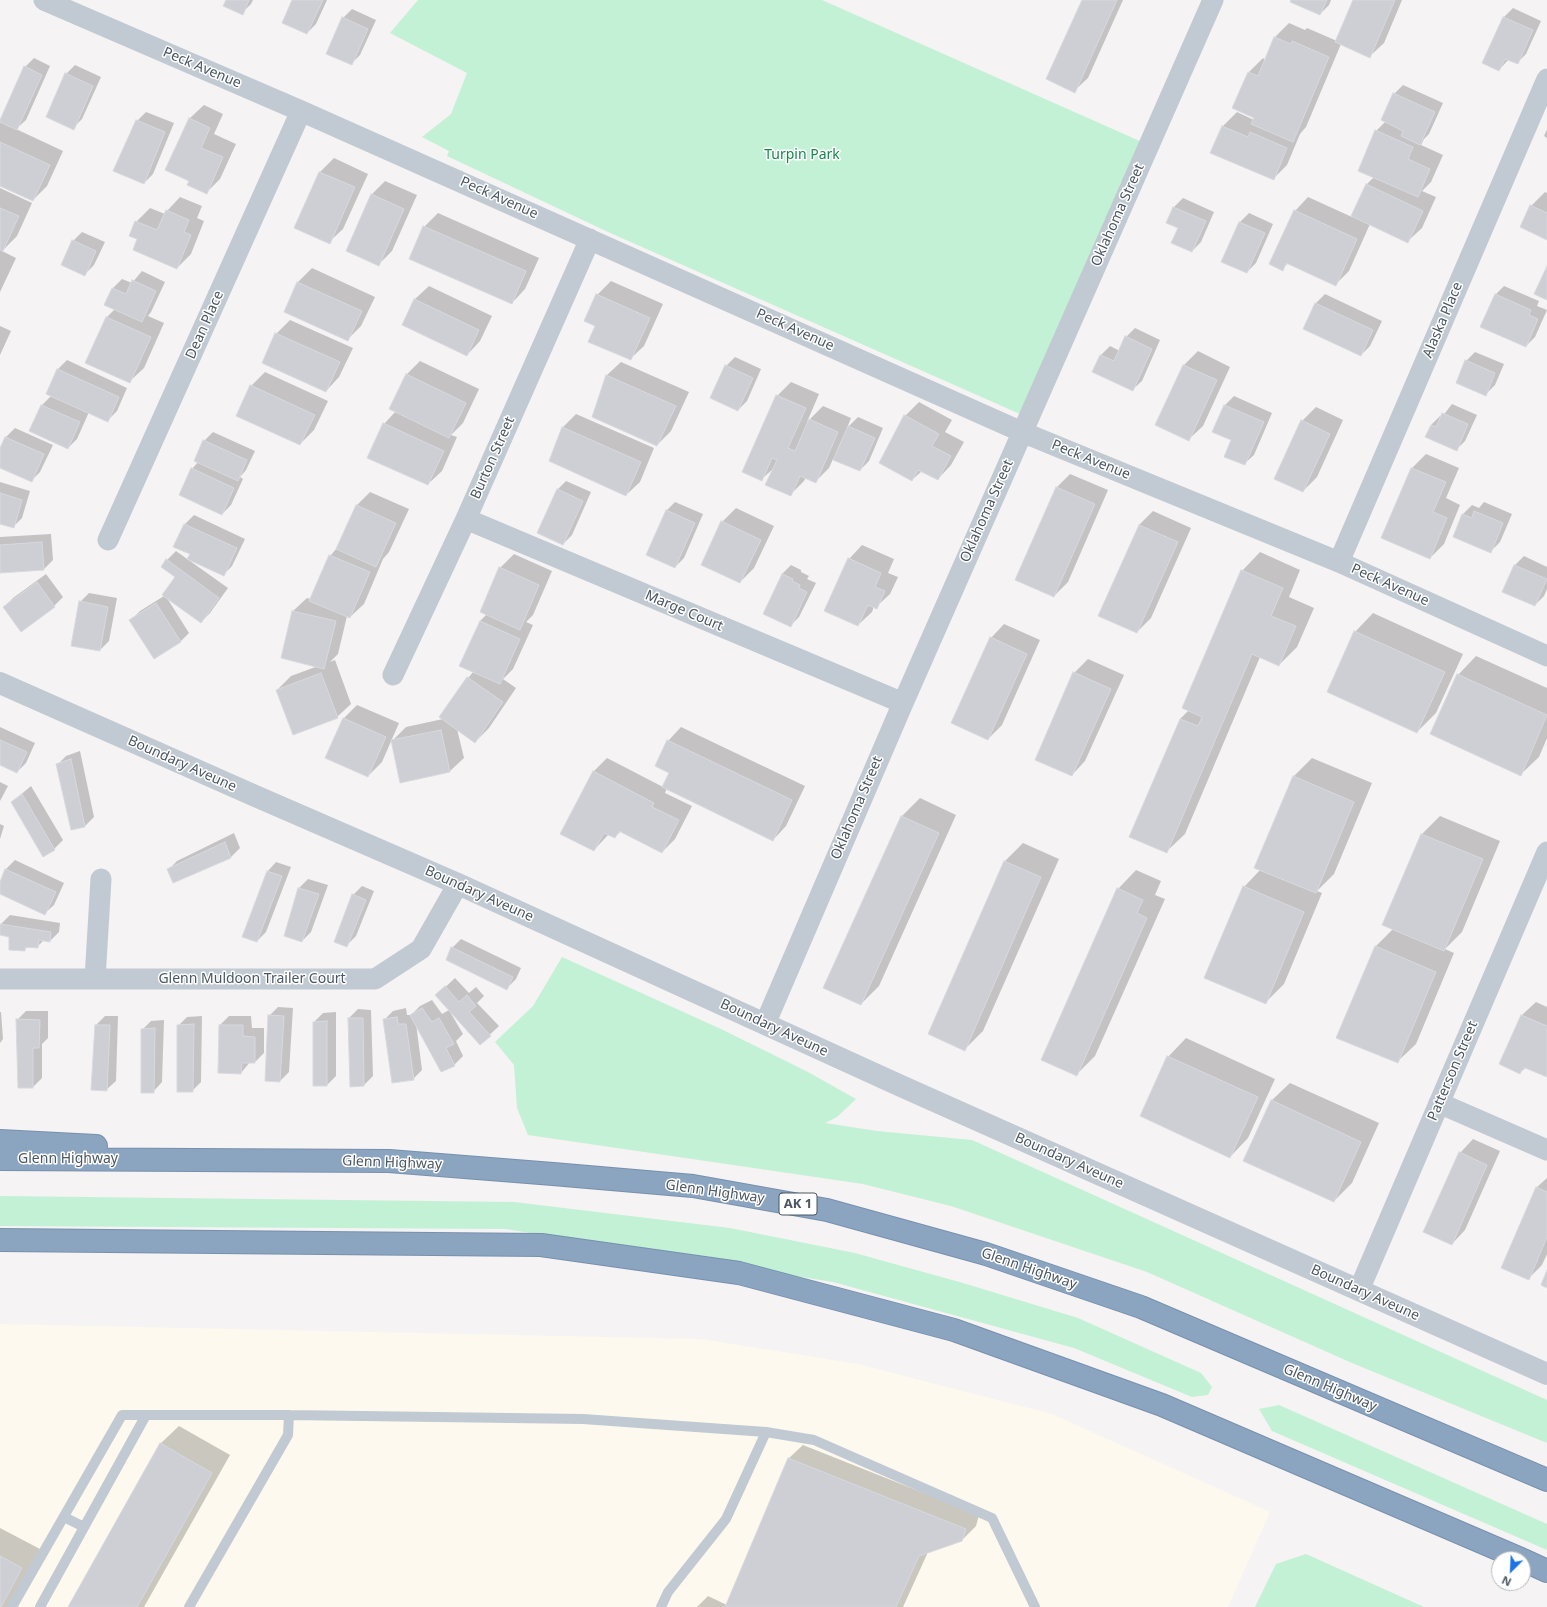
<!DOCTYPE html>
<html>
<head>
<meta charset="utf-8">
<style>
	body { margin:0 }
	#map { position:relative; width:1547px; height:1607px; overflow:hidden; background:#f5f3f3; font-family:"Noto Sans",sans-serif }
	canvas { display:block }
	.north { position:absolute; left:1491px; top:1551px; width:40px; height:40px; box-sizing:border-box; background:#fff; border:1px solid #b7bbc0; border-radius:50%; rotate:204deg; font-size:11px; font-weight:700; line-height:16px; text-align:center; color:#4a5661 }
	.north::after { content:''; display:block; margin:auto; width:14px; height:18px; background:#1a73e8; clip-path:polygon(50% 0,100% 100%,50% 72%,0 100%) }
</style>
</head>
<body>
<div id="map">
<canvas width="1547" height="1607"></canvas>
<div class="north">N</div>
</div>
<script>
const c = document.querySelector('canvas').getContext('2d');
c.lineJoin = 'round';
function fillPath(path, color) {
  c.fillStyle = color;
  c.fill(path, 'evenodd');
}
function toPath(rows) {
  const path = new Path2D();
  for (const r of rows) {
    path.moveTo(r[0], r[1]);
    for (let i = 2; i < r.length; i += 2) path.lineTo(r[i], r[i + 1]);
  }
  return path;
}
function trace(path, color, width, dash) {
  c.strokeStyle = color;
  c.lineWidth = width;
  c.lineCap = dash ? 'butt' : 'round';
  c.setLineDash(dash || []);
  c.stroke(path);
}
function write(font, color, halo, rows, align = 'center') {
  c.font = font + ' "Noto Sans",sans-serif';
  c.lineWidth = 3;
  c.setLineDash([]);
  c.textBaseline = 'middle';
  c.strokeStyle = halo;
  c.fillStyle = color;
  for (const [text, x, y, turn = 0] of rows) {
    c.save();
    c.translate(x, y);
    c.rotate((+turn || 0) * Math.PI / 180);
    c.textAlign = isNaN(turn) ? turn : align;
    if (halo) c.strokeText(text, 0, 0);
    c.fillText(text, 0, 0);
    c.restore();
  }
}
fillPath(toPath([
	[0,1324,701,1339,858,1364,1052,1414,1270,1512,1228,1607,0,1607]
]), '#fdf9ef');
fillPath(toPath([
	[418,0,822,0,1142,142,1020,414,608,232,447,156,449,151,422,137,451,114,467,73,390,33],
	[562,957,723,1030,808,1072,856,1099,837,1117,825,1123,877,1131,972,1140,1547,1400,1547,1443,1352,1363,1147,1272,951,1206,863,1184,528,1135,517,1108,514,1065,495,1042,533,1006],
	[0,1196,514,1202,730,1228,855,1253,963,1283,1078,1318,1201,1373,1212,1387,1208,1395,1192,1397,1074,1348,833,1282,506,1229,0,1226],
	[1279,1405,1547,1524,1547,1550,1272,1431,1259,1409],
	[1306,1554,1424,1607,1255,1607,1276,1564]
]), '#c3f1d5');
fillPath(toPath([
	[227,0,253,0,251,4,242,13],
	[294,0,327,0,316,24,307,33],
	[1083,0,1123,0,1088,78,1074,91],
	[1292,0,1331,0,1329,5,1320,14],
	[1354,0,1402,0,1384,43,1370,56,1341,44,1306,127,1300,134,1287,165,1273,179,1212,153,1223,126,1237,112,1254,120,1255,117,1234,108,1249,72,1263,58,1265,60,1275,37,1289,23,1305,30,1307,28,1337,41],
	[1513,8,1541,21,1526,54,1517,63,1509,59,1499,70,1504,17],
	[352,9,376,20,360,55,351,64,343,18],
	[34,58,50,66,26,120,16,129,63,151,47,186,33,200,0,184,0,122,25,67],
	[75,65,101,77,82,119,73,128,66,74],
	[1403,85,1443,103,1429,134,1424,139,1421,145,1443,155,1431,182,1422,191,1436,197,1422,228,1408,241,1370,224,1349,271,1335,285,1288,263,1282,269,1295,211,1308,197,1352,217,1366,185,1374,177,1376,131,1386,121,1394,94],
	[204,105,223,114,214,134,236,144,220,179,206,193,191,181,167,170,190,118],
	[146,112,174,123,153,174,144,183,137,121],
	[1547,129,1547,138,1544,136],
	[334,158,368,174,343,229,329,242,295,227,320,172],
	[385,181,417,195,392,251,379,264,372,194],
	[0,188,32,203,17,236,2,251,16,258,0,292],
	[1545,192,1547,193,1547,239,1521,226,1531,206],
	[180,197,202,206,197,218,204,221,191,254,177,268,139,239,136,222,150,208,165,214,167,211],
	[1183,198,1214,212,1201,242,1192,251,1179,227,1167,222,1174,207],
	[438,213,539,258,525,289,512,303,424,227],
	[1249,213,1273,224,1256,263,1247,272,1223,261,1240,222],
	[82,232,105,242,94,265,85,274,73,241],
	[312,268,375,297,361,326,348,339,285,311,298,282],
	[142,271,165,282,151,312,148,316,164,323,144,368,130,381,87,362,107,317,115,309,106,305,113,288,122,279,132,283],
	[611,281,663,304,644,346,630,359,597,325,586,320,597,295],
	[429,286,492,316,480,341,467,355,403,325,415,299],
	[1504,286,1539,301,1537,306,1547,310,1535,337,1526,346,1495,295],
	[1325,294,1382,321,1370,346,1361,355,1316,303],
	[290,320,353,348,339,377,326,391,276,334],
	[0,326,11,331,0,355],
	[1135,328,1160,340,1142,381,1132,390,1093,372,1101,355,1110,346,1120,351,1126,337],
	[1198,351,1230,367,1203,426,1189,439,1156,424,1184,365],
	[1475,352,1504,364,1495,385,1486,394,1466,361],
	[735,357,761,369,747,401,738,410,726,366],
	[67,360,127,388,117,411,108,420,89,412,77,439,68,448,30,431,42,405,52,395,47,393,58,369],
	[420,361,479,389,463,423,451,435,457,437,442,471,428,484,384,424,396,411,407,374],
	[621,362,689,392,671,431,657,445,593,416,607,375],
	[265,372,328,401,314,430,300,444,251,386],
	[791,382,819,394,807,422,823,406,851,418,847,428,858,417,883,428,869,461,860,470,833,459,829,468,815,482,806,477,804,481,790,495,775,467,762,479,777,396],
	[1234,396,1272,413,1254,455,1244,464,1233,439,1225,405],
	[919,402,952,420,945,432,964,442,951,465,938,479,922,471,912,480,905,416],
	[1452,404,1477,415,1465,441,1456,450,1431,425,1440,416,1442,417],
	[1316,407,1343,420,1317,477,1303,491,1302,421],
	[576,414,654,448,640,482,626,495,563,427],
	[15,428,53,445,40,472,31,481,0,467,0,450,6,437],
	[213,432,255,451,246,470,240,477,243,479,231,505,222,514,192,469,198,462,204,441],
	[1426,454,1459,468,1446,498,1460,505,1444,544,1430,558,1382,537,1412,468],
	[1070,474,1108,490,1068,582,1054,596,1057,487],
	[566,481,591,492,572,535,563,544,557,490],
	[0,482,30,491,22,518,13,527,0,523],
	[370,492,409,509,389,552,383,559,364,604,350,617,347,616,338,654,330,662,335,660,351,704,337,717,277,690,291,676,318,666,293,611,307,598,311,599,330,556,337,548,357,505],
	[675,502,703,514,684,558,675,567,666,511],
	[1484,502,1512,514,1500,542,1491,551,1454,536,1463,514,1472,505,1479,508],
	[736,508,774,526,754,568,740,582,722,522],
	[1153,511,1191,528,1151,618,1137,632,1099,615,1139,525],
	[194,515,245,539,232,566,223,575,191,554,185,524],
	[51,534,53,560,44,569,0,572,0,537],
	[862,545,894,559,888,573,898,577,890,594,876,607,874,606,872,612,858,625,849,559],
	[176,551,228,588,210,613,201,622,167,598,189,633,180,642,131,620,140,611,164,596,176,577,167,560],
	[1260,552,1300,570,1289,597,1314,608,1297,647,1279,665,1260,657,1185,834,1166,852,1180,719,1189,710,1242,571],
	[514,554,552,571,533,615,526,622,533,625,513,669,503,679,516,688,489,728,475,742,457,729,464,758,450,771,401,782,392,741,406,727,443,719,468,678,474,671,461,665,480,621,487,614,500,568],
	[1524,556,1547,567,1547,589,1544,596,1535,605,1503,591,1515,565],
	[791,565,801,570,801,572,809,576,807,579,816,583,799,617,790,626,782,574],
	[46,574,63,597,54,606,4,607,13,598],
	[89,593,117,598,109,641,100,650,80,602],
	[1373,613,1463,654,1436,713,1417,732,1355,632],
	[1004,624,1040,640,1002,725,988,739,991,638],
	[1476,656,1547,688,1547,738,1539,757,1520,775,1458,675],
	[1088,659,1124,675,1085,761,1072,775,1074,673],
	[357,705,399,723,382,762,368,776,344,718],
	[0,727,35,743,26,763,17,772,0,764],
	[681,727,805,786,786,826,773,840,667,788,665,793,692,806,675,839,662,852,621,831,615,837,609,834,594,850,593,772,607,758,663,787,670,772,668,741],
	[80,751,94,817,85,826,72,829,57,765,66,756],
	[1312,758,1372,783,1334,874,1317,891,1322,893,1284,984,1266,1002,1244,887,1261,869,1256,867,1294,776],
	[0,782,8,786,0,801],
	[31,786,63,840,54,849,44,856,12,802],
	[920,798,956,815,879,986,861,1004,901,817],
	[1440,816,1500,841,1462,932,1445,949,1454,953,1416,1044,1397,1062,1376,946,1393,929,1384,925,1422,834],
	[0,824,4,826,0,839],
	[234,833,240,848,231,857,174,882,168,870,177,861],
	[1023,843,1059,859,983,1031,965,1049,929,1033,1005,861],
	[15,860,64,883,54,905,44,914,0,893,0,885,6,869],
	[276,862,291,867,266,932,257,941,267,872],
	[1136,870,1161,881,1155,895,1165,899,1095,1056,1077,1074,1118,889],
	[308,879,328,885,311,932,302,941,285,935,299,888],
	[362,886,374,891,356,936,347,945,353,895],
	[10,915,60,923,59,932,50,941,44,940,37,947,29,946,24,950,10,937,0,934,1,924],
	[461,939,521,968,516,979,507,988,452,948],
	[455,978,469,993,476,987,484,996,477,1003,499,1026,480,1044,437,995],
	[432,1000,442,1014,449,1010,463,1034,456,1041,463,1056,454,1065,442,1071,416,1023,422,1070,413,1079,384,1020,393,1011,406,1008,407,1015,411,1015,420,1006],
	[1536,1002,1547,1007,1547,1076,1526,1067,1520,1073,1501,1064,1522,1015],
	[278,1007,293,1008,289,1072,280,1081,269,1016],
	[358,1009,371,1010,373,1076,364,1085,349,1018],
	[26,1011,48,1011,48,1038,42,1044,42,1078,33,1087,17,1020],
	[0,1012,1,1012,3,1039,0,1043],
	[336,1012,336,1076,327,1085,314,1085,314,1022,323,1013],
	[105,1016,118,1016,116,1081,106,1090,96,1025],
	[202,1016,201,1082,192,1091,178,1026,187,1017],
	[229,1016,251,1016,252,1028,264,1028,264,1053,255,1062,250,1062,241,1073,220,1025],
	[164,1020,162,1082,153,1092,142,1030,151,1021],
	[1186,1038,1275,1079,1248,1138,1230,1157,1168,1057],
	[1290,1083,1379,1123,1352,1183,1334,1201,1271,1101],
	[1473,1139,1500,1151,1465,1230,1452,1244,1460,1153],
	[1547,1178,1547,1254,1542,1265,1528,1279,1536,1188],
	[179,1426,230,1455,144,1607,69,1607,160,1444],
	[803,1445,979,1515,976,1526,962,1540,928,1552,903,1607,697,1607,708,1596,727,1605,789,1458],
	[0,1528,40,1549,9,1607,0,1607]
]), '#0003');
const building = toPath([
	[226,0,249,0,243,15,223,6,226,0],
	[292,0,323,0,307,34,282,23,292,0],
	[1082,0,1117,0,1075,93,1046,79,1082,0],
	[1291,0,1327,0,1320,15,1290,2,1291,0],
	[1353,0,1395,0,1370,58,1335,42,1353,0],
	[342,17,368,29,352,65,326,54,342,17],
	[1503,17,1533,30,1518,64,1505,59,1499,71,1482,63,1503,17],
	[1274,37,1291,44,1292,41,1329,57,1293,142,1251,124,1254,118,1232,108,1248,72,1258,76,1274,37],
	[24,66,42,75,17,130,0,122,0,120,24,66],
	[65,73,93,86,74,130,46,117,65,73],
	[1393,93,1435,112,1420,145,1401,136,1403,131,1381,120,1393,93],
	[189,118,210,128,201,148,223,157,207,194,187,185,189,181,165,170,189,118],
	[136,120,165,132,144,184,113,171,136,120],
	[1222,126,1248,137,1250,132,1287,148,1274,180,1210,153,1222,126],
	[1375,130,1413,147,1408,159,1430,169,1418,197,1358,171,1375,130],
	[0,142,50,165,33,201,0,186,0,142],
	[319,172,355,187,330,244,294,228,319,172],
	[1366,184,1423,211,1408,243,1351,216,1366,184],
	[371,194,404,209,379,266,346,251,371,194],
	[1530,205,1547,213,1547,240,1520,227,1530,205],
	[1173,207,1206,221,1192,252,1171,243,1178,228,1166,223,1173,207],
	[0,208,19,216,3,251,0,250,0,208],
	[166,210,189,220,184,232,191,235,177,269,133,250,137,239,129,236,135,221,157,230,166,210],
	[1294,210,1357,239,1336,286,1286,263,1283,271,1269,264,1294,210],
	[1239,222,1265,233,1247,273,1221,262,1239,222],
	[423,226,526,271,512,304,409,259,423,226],
	[72,240,96,251,85,276,61,265,72,240],
	[1547,266,1547,300,1534,294,1547,266],
	[132,280,156,291,142,322,104,305,112,288,126,294,132,280],
	[297,282,362,311,348,341,284,312,297,282],
	[596,294,650,318,631,360,588,342,595,326,584,321,596,294],
	[1495,294,1531,310,1529,315,1538,319,1526,347,1480,327,1495,294],
	[414,299,479,330,467,356,402,325,414,299],
	[1315,303,1373,330,1361,356,1303,329,1315,303],
	[106,317,151,337,130,383,85,363,106,317],
	[275,333,340,362,326,392,262,363,275,333],
	[1125,336,1152,349,1133,391,1092,372,1100,355,1114,361,1125,336],
	[1465,360,1495,373,1486,396,1456,383,1465,360],
	[725,365,753,378,738,411,710,398,725,365],
	[1183,365,1217,380,1189,441,1155,425,1183,365],
	[57,369,119,397,108,422,46,394,57,369],
	[406,374,466,403,449,438,389,409,406,374],
	[606,375,676,406,657,446,592,417,606,375],
	[250,385,315,415,300,445,236,416,250,385],
	[776,395,806,408,788,448,795,451,809,419,838,432,816,483,800,476,791,496,765,485,777,460,772,458,762,481,742,472,776,395],
	[41,405,80,422,68,449,29,431,41,405],
	[1224,405,1264,422,1245,465,1224,457,1231,440,1212,432,1224,405],
	[1442,413,1468,424,1457,451,1425,437,1431,425,1436,427,1442,413],
	[904,415,939,434,932,446,951,456,938,480,918,470,912,481,879,463,904,415],
	[1301,420,1330,434,1303,492,1274,479,1301,420],
	[383,423,444,451,428,485,367,458,383,423],
	[848,426,875,438,860,471,833,460,848,426],
	[562,427,641,462,626,496,549,461,562,427],
	[5,437,44,454,32,482,0,468,0,448,5,437],
	[203,440,247,460,238,481,194,461,203,440],
	[191,468,234,488,222,515,179,495,191,468],
	[1411,468,1446,482,1433,512,1447,518,1430,559,1381,538,1411,468],
	[1056,487,1095,504,1054,597,1015,580,1056,487],
	[557,489,583,501,563,545,537,533,557,489],
	[0,493,22,500,14,528,0,524,0,493],
	[356,505,396,523,376,567,336,549,356,505],
	[666,510,695,523,675,568,646,555,666,510],
	[1474,511,1503,523,1491,553,1453,537,1462,514,1472,518,1474,511],
	[721,521,761,540,740,583,701,565,721,521],
	[184,524,237,548,224,576,187,559,190,554,173,547,184,524],
	[1139,525,1178,542,1137,633,1098,616,1139,525],
	[42,542,44,570,0,573,0,545,42,542],
	[329,555,370,572,350,618,309,601,329,555],
	[848,558,881,573,875,587,885,591,877,609,868,605,858,626,824,611,848,558],
	[166,559,219,598,201,623,162,595,175,577,161,567,166,559],
	[1514,565,1547,579,1535,606,1502,592,1514,565],
	[499,567,539,585,520,630,480,612,499,567],
	[1241,570,1283,588,1271,616,1296,626,1279,666,1252,654,1167,853,1129,837,1180,719,1198,726,1202,717,1182,708,1241,570],
	[782,574,793,579,792,581,800,585,799,588,807,592,791,627,763,614,782,574],
	[37,582,55,607,21,632,3,607,37,582],
	[79,601,108,607,100,651,71,646,79,601],
	[156,603,181,642,154,659,129,620,156,603],
	[292,611,336,621,324,669,281,658,292,611],
	[480,621,520,639,500,684,459,666,480,621],
	[1354,631,1445,672,1417,733,1327,692,1354,631],
	[990,637,1027,654,988,740,951,723,990,637],
	[1073,672,1111,689,1072,776,1035,760,1073,672],
	[321,673,338,718,293,735,276,690,321,673],
	[1457,674,1547,715,1521,776,1430,734,1457,674],
	[467,677,503,702,475,743,439,717,467,677],
	[343,718,386,737,368,777,325,758,343,718],
	[441,730,450,772,400,783,391,740,441,730],
	[0,740,27,752,17,773,0,765,0,740],
	[667,740,792,800,773,841,662,787,669,773,655,766,667,740],
	[71,759,85,827,71,830,56,764,71,759],
	[593,771,654,803,652,807,679,820,662,853,619,831,615,838,604,833,594,851,560,834,593,771],
	[1293,776,1354,802,1316,893,1254,868,1293,776],
	[22,794,55,850,43,857,11,802,22,794],
	[901,816,939,833,861,1005,823,988,901,816],
	[1421,834,1483,859,1444,951,1382,925,1421,834],
	[225,842,231,858,173,883,167,869,225,842],
	[1004,861,1041,877,965,1051,928,1034,1004,861],
	[5,869,56,892,45,915,0,894,0,882,5,869],
	[267,871,282,876,257,942,242,937,267,871],
	[1243,886,1304,912,1266,1004,1204,978,1243,886],
	[298,888,319,894,302,942,284,936,298,888],
	[1117,888,1143,900,1137,913,1147,918,1077,1076,1041,1060,1117,888],
	[352,894,366,900,347,947,334,942,352,894],
	[0,924,51,932,50,942,39,940,38,948,25,947,25,951,9,950,9,937,0,935,0,924],
	[1375,946,1436,972,1398,1063,1336,1038,1375,946],
	[451,947,513,977,507,990,446,960,451,947],
	[445,986,459,1002,467,995,476,1006,469,1012,491,1036,480,1045,435,995,445,986],
	[422,1008,432,1022,439,1018,454,1044,446,1048,455,1066,441,1072,410,1015,422,1008],
	[268,1015,284,1016,280,1082,265,1081,268,1015],
	[1521,1015,1547,1026,1547,1077,1523,1067,1520,1074,1499,1064,1521,1015],
	[397,1017,398,1024,406,1024,414,1080,392,1083,383,1019,397,1017],
	[348,1018,363,1018,364,1086,350,1087,348,1018],
	[16,1019,40,1020,39,1048,33,1048,33,1088,18,1088,16,1019],
	[327,1021,327,1086,313,1086,313,1022,327,1021],
	[194,1024,193,1092,177,1092,177,1025,194,1024],
	[95,1025,110,1025,107,1091,91,1090,95,1025],
	[219,1025,243,1025,243,1036,255,1037,255,1063,242,1063,241,1074,218,1073,219,1025],
	[155,1028,154,1093,141,1093,141,1029,155,1028],
	[1167,1056,1258,1097,1230,1158,1140,1116,1167,1056],
	[1271,1100,1361,1142,1334,1202,1243,1161,1271,1100],
	[1459,1152,1487,1165,1452,1245,1423,1232,1459,1152],
	[1536,1187,1547,1192,1547,1237,1529,1280,1501,1268,1536,1187],
	[1547,1270,1547,1288,1541,1285,1547,1270],
	[160,1443,212,1473,137,1607,68,1607,160,1443],
	[788,1458,966,1529,962,1541,919,1556,896,1607,725,1607,788,1458],
	[0,1556,22,1568,1,1607,0,1607,0,1556]
]);
fillPath(building, '#cdcfd5');
trace(building, '#d7d9de', 1);
const motorway = toPath([
	[0,1141,96,1146],
	[0,1159,389,1161,553,1174,693,1186,827,1210,986,1254,1141,1307,1547,1480],
	[0,1240,541,1245,739,1273,954,1330,1162,1405,1521,1559],
	[1523,1560,1547,1571]
]);
trace(motorway, '#7690ad', 24);
trace(toPath([
	[64,1517,84,1527],
	[12,1607,122,1415,289,1415,583,1419,766,1432,814,1440,992,1518,1035,1607],
	[40,1607,146,1415],
	[189,1607,288,1435,289,1415],
	[661,1607,668,1592,726,1519,766,1432]
]), '#c1cad2', 10);
trace(toPath([
	[44,0,301,111,1022,432,1339,562,1547,656],
	[466,519,903,703],
	[108,540,301,111],
	[1339,562,1547,79],
	[393,675,466,519,590,239],
	[0,979,375,979,421,949,458,884],
	[95,979,101,879],
	[765,1024,903,703,1213,0],
	[1439,1103,1547,1150],
	[1359,1290,1547,852]
]), '#c1cad2', 21);
trace(toPath([
	[0,683,253,795,458,884,901,1086,1547,1374]
]), '#c1cad2', 22);
trace(motorway, '#8ba5c1', 22);
for (const [x, y, w] of [
	[798,1204,38]
]) {
  const box = new Path2D();
  box.roundRect(x - w / 2, y - 11, w, 22, 3);
  c.fillStyle = '#fff';
  c.fill(box);
  trace(box, '#4a5661', 1);
}
write('bold 13px', '#4a5661', null, [
	["AK 1",798,1204]
]);
write('14px', '#4a5661', '#fff', [
	["Peck Avenue",202,68,23],
	["Peck Avenue",499,198,24],
	["Oklahoma Street",1118,215,-66],
	["Alaska Place",1443,320,-67],
	["Dean Place",205,325,-66],
	["Peck Avenue",795,330,24],
	["Burton Street",493,458,-66],
	["Peck Avenue",1091,460,22],
	["Oklahoma Street",987,511,-66],
	["Peck Avenue",1390,585,24],
	["Marge Court",684,611,23],
	["Boundary Aveune",182,764,24],
	["Oklahoma Street",857,808,-67],
	["Boundary Aveune",479,894,24],
	["Glenn Muldoon Trailer Court",252,979],
	["Boundary Aveune",774,1028,25],
	["Patterson Street",1453,1071,-67],
	["Glenn Highway",68,1159],
	["Boundary Aveune",1069,1161,24],
	["Glenn Highway",392,1163,2],
	["Glenn Highway",715,1192,8],
	["Glenn Highway",1029,1269,19],
	["Boundary Aveune",1365,1293,24],
	["Glenn Highway",1330,1388,23]
]);
write('14px', '#17864f', '#fff', [
	["Turpin Park",802,155]
]);
</script>
</body>
</html>
